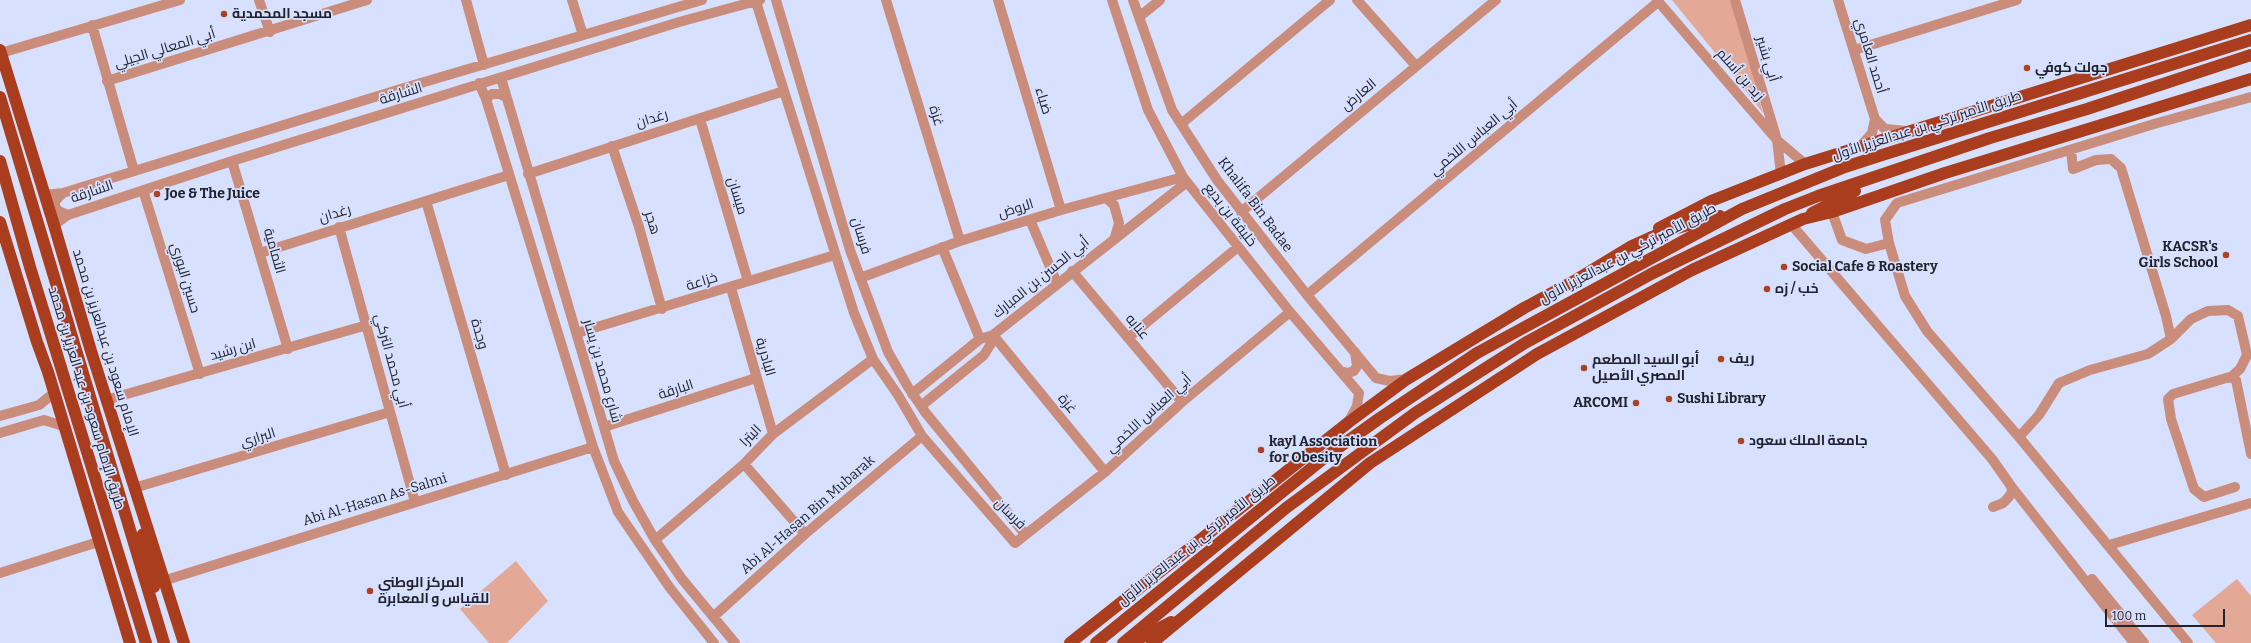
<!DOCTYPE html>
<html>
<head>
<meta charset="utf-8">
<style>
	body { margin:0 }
	#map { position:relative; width:2251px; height:643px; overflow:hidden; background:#d7e0fe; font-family:Bitter,serif }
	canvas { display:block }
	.scale { position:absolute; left:2105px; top:609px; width:120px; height:18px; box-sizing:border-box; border:2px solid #20232e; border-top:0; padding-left:5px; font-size:12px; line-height:14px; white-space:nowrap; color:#20232e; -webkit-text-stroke:3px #d7e0fe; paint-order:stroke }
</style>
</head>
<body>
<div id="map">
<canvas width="2251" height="643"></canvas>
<div class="scale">100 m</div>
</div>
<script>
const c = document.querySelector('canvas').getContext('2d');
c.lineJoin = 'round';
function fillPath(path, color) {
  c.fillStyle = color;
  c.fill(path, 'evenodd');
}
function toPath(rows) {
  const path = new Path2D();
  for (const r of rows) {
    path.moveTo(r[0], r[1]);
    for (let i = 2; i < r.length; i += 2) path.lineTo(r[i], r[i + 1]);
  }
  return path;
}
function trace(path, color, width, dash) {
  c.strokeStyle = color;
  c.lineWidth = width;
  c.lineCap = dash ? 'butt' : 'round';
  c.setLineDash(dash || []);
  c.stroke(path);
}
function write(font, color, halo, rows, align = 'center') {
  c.font = font + ' Bitter,Cairo,serif';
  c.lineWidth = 3.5;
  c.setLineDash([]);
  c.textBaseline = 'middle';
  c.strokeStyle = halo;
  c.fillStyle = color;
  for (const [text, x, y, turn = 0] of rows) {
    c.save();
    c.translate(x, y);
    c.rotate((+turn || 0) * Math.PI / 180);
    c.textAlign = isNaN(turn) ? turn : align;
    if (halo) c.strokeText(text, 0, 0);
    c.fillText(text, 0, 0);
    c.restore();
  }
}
fillPath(toPath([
	[1672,0,1731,0,1763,113,1730,71],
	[516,561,548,601,507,643,489,643,460,609],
	[2237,579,2251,596,2251,643,2216,643,2192,615]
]), '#e4a897');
trace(toPath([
	[259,0,270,32],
	[466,0,484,65],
	[572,0,583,35],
	[776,0,850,250,888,352,908,387,925,412,1025,534],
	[886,0,960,241],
	[998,0,1061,210],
	[1112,0,1148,110,1183,177,1290,312,1359,393,1357,406,1349,421],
	[1133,0,1172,110,1217,180,1307,295,1376,378,1390,381,1407,379],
	[1357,0,1416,66],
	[1657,0,1777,140,1805,164],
	[1735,0,1777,140,1781,174],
	[1838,0,1875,119,1872,133,1860,147],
	[756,2,854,313,873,359,898,395,922,436,1015,543,1105,472,1182,402,1290,312],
	[1139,17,1160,0],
	[92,25,134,171],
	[1854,50,2017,0],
	[1,53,180,0],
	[501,78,614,461,633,501,655,540,682,579,735,643],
	[107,81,367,0],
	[479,83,486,99,593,447,618,512,670,588,714,643],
	[486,99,492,94,500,94,506,97],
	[700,119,748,281],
	[1875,119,1885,129,1907,131],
	[1181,124,1330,0],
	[612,146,639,227,662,309],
	[2071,150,2073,169,2096,160,2111,159,2121,168,2166,316,2171,339],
	[232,161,288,349],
	[528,174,784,91],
	[143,190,200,374],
	[63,193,55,201,55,206,58,211,68,215],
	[45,195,63,193,404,88,702,0],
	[1106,198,1114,205,1119,223,1115,237],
	[426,201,506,475],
	[1241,212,1496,0],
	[1832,212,1842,240,1866,249,1889,243],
	[1030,220,1057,283],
	[1791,224,1992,459,2011,486,2134,643],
	[54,225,68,215,232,161,679,22,760,0],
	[339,227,415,502],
	[942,247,980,339],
	[260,253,509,175],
	[1072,271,1182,402],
	[860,278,960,241,1061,210,1183,177],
	[731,288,773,434],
	[1307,295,1658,2],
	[577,333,835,255],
	[993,335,1105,472],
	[1128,338,1238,247],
	[1340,371,1348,373,1354,371,1357,366,1355,352],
	[912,394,980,339,993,335,1187,182],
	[106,400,367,325],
	[921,406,984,355,992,342,993,335],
	[0,416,39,405,54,393],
	[604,427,756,378],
	[0,433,44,420,63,426],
	[2019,437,2039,415,2059,383,2090,370,2148,354,2171,339,2191,319,2208,311,2228,310,2238,316,2247,355,2240,369,2231,377],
	[744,464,805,534],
	[2235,487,2204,497,2194,489,2171,419,2168,399,2173,394,2226,378,2231,377,2236,380,2251,454],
	[134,488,390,412],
	[1993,507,2003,503,2008,498,2012,492,2011,486],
	[655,540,744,464,773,434,873,359],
	[2109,545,2251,503],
	[0,573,98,542],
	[2092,579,2144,643],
	[166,580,593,447],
	[713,617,805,534,922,436],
	[2188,643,2019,437,1927,331,1905,296,1889,243,1885,220,1897,203,2154,124,2251,97]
]), '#ca8c7b', 10);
trace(toPath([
	[0,50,54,225,91,351,184,643],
	[0,97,164,643],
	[0,161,30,267,146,643],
	[1812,213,1855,191],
	[0,222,37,342,48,372,130,643],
	[1659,228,1711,201,1805,164,2251,25],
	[143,534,154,587],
	[1133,642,1171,622],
	[1070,643,1349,422,1407,379,1524,308,1576,280,1632,246,1663,232,1720,216],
	[1096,643,1324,458,1380,418,1477,353,1742,209,1845,167,1882,155,2251,40],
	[1123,643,1286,508,1415,413,1525,343,1653,273,1785,209,1818,196,1990,138,2087,109,2251,55],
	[1152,643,1370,463,1537,354,1692,270,1803,219,1832,212,1945,173,2251,79]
]), '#aa3d1e', 12);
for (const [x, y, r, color] of [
	[224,14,4,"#ab4226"],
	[2027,68,4,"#ab4226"],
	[157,194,4,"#ab4226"],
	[2226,255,4,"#ab4226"],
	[1784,267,4,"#ab4226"],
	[1767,289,4,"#ab4226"],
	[1721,359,4,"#ab4226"],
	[1584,368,4,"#ab4226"],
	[1669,399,4,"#ab4226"],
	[1636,403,4,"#ab4226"],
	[1741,441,4,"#ab4226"],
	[1261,450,4,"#ab4226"],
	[370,591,4,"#ab4226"]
]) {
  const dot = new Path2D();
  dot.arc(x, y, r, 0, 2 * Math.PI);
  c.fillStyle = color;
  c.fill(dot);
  trace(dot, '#d7e0fe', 1.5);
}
write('bold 14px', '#20232e', '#d7e0fe', [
	["مسجد المحمدية",232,14],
	["جولت كوفي",2035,68],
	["Joe & The Juice",165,194],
	["KACSR's",2218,247,"right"],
	["Girls School",2218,263,"right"],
	["Social Cafe & Roastery",1792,267],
	["خب / زه",1775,289],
	["ريف",1729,359],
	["أبو السيد المطعم",1592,360],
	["المصري اﻷصيل",1592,376],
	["Sushi Library",1677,399],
	["ARCOMI",1628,403,"right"],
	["جامعة الملك سعود",1749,441],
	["kayl Association",1269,442],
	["for Obesity",1269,458],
	["المركز الوطني",378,583],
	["للقياس و المعابرة",378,599]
], 'left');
write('14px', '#20232e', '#d7e0fe', [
	["أبي المعالي الجيلي",165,49,-17],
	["أحمد العامري",1870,56,73],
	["أبي بشير",1767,59,73],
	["زيد بن أسلم",1740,75,49],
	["الشارقة",401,94,-17],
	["العارض",1359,95,-40],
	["ضباء",1043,101,73],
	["غزة",936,116,73],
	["رغدان",652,119,-17],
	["طريق الأمير تركي بن عبدالعزيز الأول",1927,126,-18],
	["أبي العباس اللخمي",1474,138,-40],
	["الشارقة",92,192,-19],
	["ميسان",737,196,73],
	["Khalifa Bin Badae",1255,205,53],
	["الروض",1016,209,-17],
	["رغدان",335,214,-17],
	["خليفة بن بديع",1230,215,52],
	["هجر",652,223,73],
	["فرسان",861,236,73],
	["الثمامية",274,251,74],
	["طريق الأمير تركي بن عبدالعزيز الأول",1628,254,-28],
	["حسين البوري",185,278,73],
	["أبي الحسن بن المبارك",1041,278,-39],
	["خزاعة",702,282,-17],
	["عنابه",1137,327,50],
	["وجدة",479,334,74],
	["الإمام سعود بن عبدالعزيز بن محمد",105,343,73],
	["ابن رشيد",233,350,-16],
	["البادرية",765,357,74],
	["أبي محمد التركي",391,361,75],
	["شارع محمد بن يسار",602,371,74],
	["البارقة",676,390,-18],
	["طريق الإمام سعود بن عبد العزيز بن محمد",86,398,73],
	["غزة",1067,404,51],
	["أبي العباس اللخمي",1149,414,-42],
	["البترا",751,436,-46],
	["البراري",258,438,-17],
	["Abi Al-Hasan As-Salmi",375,500,-17],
	["فرسان",1010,514,45],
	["Abi Al-Hasan Bin Mubarak",808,515,-41],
	["طريق الأمير تركي بن عبدالعزيز الأول",1197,541,-39]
]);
</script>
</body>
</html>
